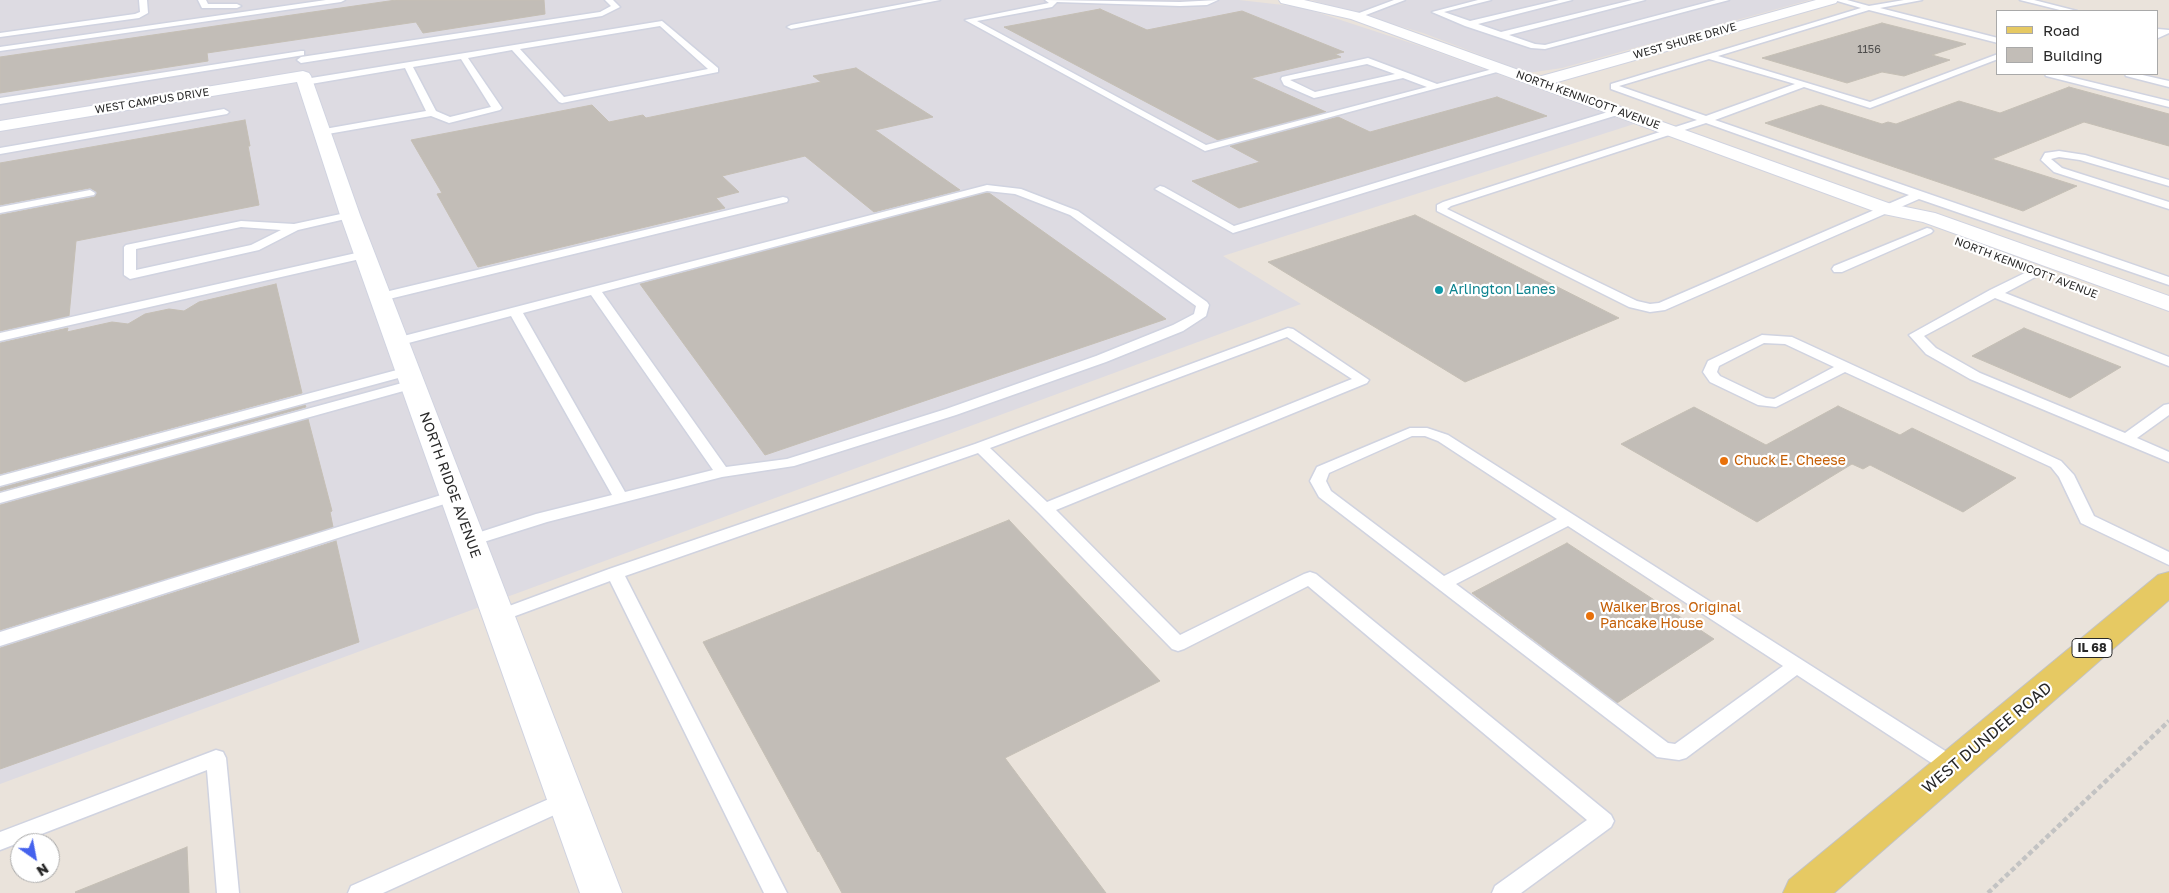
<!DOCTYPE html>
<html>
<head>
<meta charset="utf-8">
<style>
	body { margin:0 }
	#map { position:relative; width:2169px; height:893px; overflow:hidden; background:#eae3db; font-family:"Golos Text",sans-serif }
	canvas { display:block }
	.legend { position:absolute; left:1996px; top:10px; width:162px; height:65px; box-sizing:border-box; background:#fff; border:1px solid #a9a9a9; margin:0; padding:6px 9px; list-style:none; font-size:15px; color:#282828 }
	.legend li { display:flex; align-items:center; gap:10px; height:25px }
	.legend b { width:25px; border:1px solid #a9a9a9 }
	.north { position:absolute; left:10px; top:833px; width:50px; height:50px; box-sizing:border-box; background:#fff; border:1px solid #a9a9a9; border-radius:50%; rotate:147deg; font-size:14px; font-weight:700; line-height:20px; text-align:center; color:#282828 }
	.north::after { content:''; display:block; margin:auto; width:18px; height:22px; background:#4562ed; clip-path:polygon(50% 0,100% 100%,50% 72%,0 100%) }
</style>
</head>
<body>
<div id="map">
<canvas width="2169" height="893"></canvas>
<ul class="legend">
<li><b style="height:6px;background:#e6c963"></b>Road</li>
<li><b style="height:14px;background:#c2bdb7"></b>Building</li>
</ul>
<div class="north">N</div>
</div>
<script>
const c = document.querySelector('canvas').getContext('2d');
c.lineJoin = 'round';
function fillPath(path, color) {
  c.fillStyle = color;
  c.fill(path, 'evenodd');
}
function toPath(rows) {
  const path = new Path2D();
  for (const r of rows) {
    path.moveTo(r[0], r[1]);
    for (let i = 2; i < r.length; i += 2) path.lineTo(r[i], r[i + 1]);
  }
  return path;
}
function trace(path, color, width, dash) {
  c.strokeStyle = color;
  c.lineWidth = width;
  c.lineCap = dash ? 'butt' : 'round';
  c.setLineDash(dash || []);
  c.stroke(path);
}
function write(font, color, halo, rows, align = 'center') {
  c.font = font + ' "Golos Text",sans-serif';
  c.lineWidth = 4.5;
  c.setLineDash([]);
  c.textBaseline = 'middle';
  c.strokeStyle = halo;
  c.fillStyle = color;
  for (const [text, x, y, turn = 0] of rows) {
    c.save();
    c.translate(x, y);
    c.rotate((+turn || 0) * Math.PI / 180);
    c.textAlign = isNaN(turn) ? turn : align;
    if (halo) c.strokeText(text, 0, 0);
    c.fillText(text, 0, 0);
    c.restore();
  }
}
fillPath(toPath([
	[0,0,1239,0,1301,7,1423,47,1634,124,1223,256,1301,304,0,784],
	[1311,0,1810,0,1562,68,1528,73,1423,33]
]), '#dddbe2');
const building = toPath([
	[396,0,544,0,545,14,423,33,416,22,207,53,208,61,0,93,0,57,396,0],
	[1100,9,1147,30,1242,11,1344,52,1335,54,1341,57,1251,78,1326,112,1218,140,1004,27,1100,9],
	[1882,23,1966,44,1932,55,1950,60,1904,76,1882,72,1847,83,1762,58,1882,23],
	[856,68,933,117,875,130,960,190,874,212,805,156,722,176,739,192,716,198,725,208,478,267,437,194,442,193,411,140,592,105,609,122,643,115,646,118,821,82,813,76,856,68],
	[2069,87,2169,114,2169,146,2084,122,1992,159,2077,186,2023,211,1765,123,1821,105,1882,124,1888,122,1896,124,1959,101,2000,113,2069,87],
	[1497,97,1547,116,1239,208,1192,181,1260,162,1230,146,1338,117,1370,132,1497,97],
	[245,120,250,146,248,146,259,205,76,241,69,316,0,331,0,215,94,197,97,192,90,188,0,205,0,163,245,120],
	[985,193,989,193,1166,319,765,455,640,284,985,193],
	[1415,215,1619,318,1465,382,1268,262,1415,215],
	[276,284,302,393,0,474,0,343,68,328,67,332,112,322,128,324,145,314,169,309,184,311,199,302,276,284],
	[2024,328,2121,367,2070,398,1972,356,2024,328],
	[305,405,306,407,0,491,0,488,305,405],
	[1838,406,1900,435,1912,428,2016,478,1963,512,1870,465,1863,469,1852,464,1757,522,1621,444,1694,407,1766,445,1838,406],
	[308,419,332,511,330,512,333,527,0,630,0,505,308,419],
	[1009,520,1160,681,1005,758,1106,893,842,893,819,851,818,852,703,642,1009,520],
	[336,541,359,642,0,769,0,648,336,541],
	[1567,543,1714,639,1617,703,1472,593,1567,543],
	[187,847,189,893,76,893,75,892,187,847]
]);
fillPath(building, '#c2bdb7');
trace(building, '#c5bfb5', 1);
const lane = toPath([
	[139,0,147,0,148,13,139,18,0,37,0,33,135,14,140,12,139,0],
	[198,0,206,0,208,4,237,4,241,6,237,8,202,8,198,0],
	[326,0,345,0,341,2,0,51,0,47,326,0],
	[605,0,613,0,620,7,602,16,301,63,297,60,301,57,600,12,611,6,605,0],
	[924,0,940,0,791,29,787,27,791,25,924,0],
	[1045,0,1180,2,1218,0,1207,5,1180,6,1057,2,1052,7,977,21,1206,145,1427,87,1403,78,1314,98,1284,85,1281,79,1282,77,1368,58,1437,84,1504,66,1508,69,1205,151,965,20,1049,3,1045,0],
	[1367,64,1395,74,1315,92,1290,80,1367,64],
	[1394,0,1405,0,1358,18,1351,16,1394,0],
	[1478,0,1491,0,1444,12,1470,21,1559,0,1572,0,1478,24,1501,32,1632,0,1645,0,1509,35,1535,44,1545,45,1716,0,1729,0,1545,49,1531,48,1465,26,1432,12,1478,0],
	[1834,0,1847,0,1869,6,1904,0,1922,0,1880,8,1998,38,1998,43,1869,10,1718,56,1870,102,1998,54,1998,59,1870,108,1804,87,1715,120,2169,277,2169,285,1919,199,1665,310,1650,312,1629,307,1437,211,1437,205,1443,202,1697,120,1611,89,1611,84,1861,8,1834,0],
	[1709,59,1795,84,1706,116,1619,86,1709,59],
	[1706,123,1909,195,1659,303,1650,304,1637,301,1447,209,1451,206,1706,123],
	[2020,0,2034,0,2077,11,2064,11,2020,0],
	[662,21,718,68,718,72,562,103,559,102,512,50,468,58,502,108,500,110,449,123,431,116,322,135,319,134,319,130,426,111,405,68,305,85,301,82,305,79,662,21],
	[660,26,708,69,564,97,520,49,660,26],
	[461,59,491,107,450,117,436,111,413,67,461,59],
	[2158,29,2169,30,2169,33,2158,38,2158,29],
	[301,51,304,51,304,55,0,104,0,98,301,51],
	[2045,74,2058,74,2169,101,2169,107,2046,76,2045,74],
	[2125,74,2138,74,2169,81,2169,87,2126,76,2125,74],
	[1621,108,1624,109,1624,113,1233,233,1155,189,1160,186,1164,187,1234,226,1621,108],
	[224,109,229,112,227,114,0,154,0,148,224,109],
	[2059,151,2085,155,2169,180,2169,186,2080,160,2059,157,2051,159,2062,168,2169,202,2169,209,2054,172,2041,160,2045,153,2059,151],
	[987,185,1021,189,1078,211,1207,302,1209,305,1206,316,1183,331,1106,362,956,415,794,466,722,477,547,522,471,546,465,545,463,541,465,537,536,514,612,495,511,316,397,346,392,345,390,342,392,339,987,185],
	[987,191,1015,194,1070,215,1196,306,1194,314,1173,325,1096,356,946,409,787,459,726,467,602,292,987,191],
	[591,295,713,470,625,492,523,313,591,295],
	[90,190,95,193,94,195,0,213,0,207,90,190],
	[783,197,787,198,788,200,787,202,381,301,375,297,381,293,783,197],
	[350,212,354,213,356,215,354,217,298,230,259,250,130,279,124,275,124,247,126,245,241,221,294,224,350,212],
	[241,227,281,230,251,245,136,270,136,249,241,227],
	[1927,228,1931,229,1933,231,1931,233,1842,272,1834,272,1832,269,1834,266,1927,228],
	[365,251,371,255,369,257,0,341,0,333,365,251],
	[2035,268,2041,272,2039,275,2005,293,2169,357,2169,366,1995,298,1924,336,1936,348,1980,373,2125,433,2164,405,2169,404,2169,415,2137,438,2169,452,2169,462,1970,379,1926,354,1909,335,1990,290,2035,268],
	[1288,328,1293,329,1369,380,1367,383,1056,510,1180,635,1304,574,1310,572,1316,574,1611,815,1614,821,1611,827,1521,893,1492,893,1495,886,1587,820,1308,586,1184,649,1178,651,1172,649,1039,513,978,453,625,576,787,893,764,893,610,581,499,622,493,620,490,616,493,612,609,569,975,444,1288,328],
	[1287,337,1352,379,1047,502,990,448,1287,337],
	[1762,335,1792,337,2061,461,2074,475,2094,516,2169,552,2169,565,2081,523,2059,477,2051,467,1845,372,1776,407,1758,405,1710,382,1703,372,1708,361,1762,335],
	[1764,343,1785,344,1834,367,1774,399,1766,398,1720,376,1717,372,1719,366,1764,343],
	[408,367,415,371,413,374,0,486,0,476,408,367],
	[413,380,420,384,418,387,0,503,0,493,413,380],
	[1410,428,1427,428,1448,435,1961,761,1964,767,1961,773,1954,775,1947,773,1797,675,1686,758,1679,760,1657,757,1319,497,1310,481,1317,467,1410,428],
	[1412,436,1425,436,1438,441,1557,519,1444,576,1331,491,1326,481,1329,473,1412,436],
	[1568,526,1783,666,1675,744,1668,743,1456,584,1568,526],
	[454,491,460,493,462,496,460,499,0,646,0,632,454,491],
	[216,750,223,752,226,758,239,893,217,893,207,770,0,850,0,832,216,750],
	[567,791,574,794,578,800,574,806,383,893,348,893,351,886,567,791]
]);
const street = toPath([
	[1279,0,1304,0,1360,13,1538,77,1816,0,1838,0,1836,3,1554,83,1891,204,1935,213,2169,296,2169,311,1923,222,1879,213,1351,19,1281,3,1279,0],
	[303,71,309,73,311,76,360,215,622,893,580,893,340,215,297,82,0,131,0,121,303,71]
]);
const primary = toPath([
	[2169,572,2169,600,1834,893,1783,893,1789,880,2158,575,2169,572]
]);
trace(lane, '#d0d3e0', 3);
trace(street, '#d0d3e0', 2);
trace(primary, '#c3c3c3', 2);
trace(toPath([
	[1988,893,2169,721]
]), '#c3c3c3', 4.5, [5, 3]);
fillPath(lane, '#fff');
fillPath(street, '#fff');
fillPath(primary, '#e6c963');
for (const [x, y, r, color] of [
	[1439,290,5,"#0f9aa8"],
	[1724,461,5,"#e8710a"],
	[1590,616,5,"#e8710a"]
]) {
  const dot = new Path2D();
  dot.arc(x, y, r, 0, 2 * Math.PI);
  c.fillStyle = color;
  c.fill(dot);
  trace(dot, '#fff', 2);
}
write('11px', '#282828', '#fff', [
	["WEST SHURE DRIVE",1685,41,-16],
	["NORTH KENNICOTT AVENUE",1588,100,20],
	["WEST CAMPUS DRIVE",152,101,-9],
	["NORTH KENNICOTT AVENUE",2026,268,21]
]);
write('11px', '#4e4d4c', null, [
	["1156",1869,50]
]);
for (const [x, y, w] of [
	[2092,648,40]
]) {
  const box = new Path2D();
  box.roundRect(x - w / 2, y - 9.5, w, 19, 4);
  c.fillStyle = '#fff';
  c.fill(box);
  trace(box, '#282828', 1);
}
write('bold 12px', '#282828', null, [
	["IL 68",2092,648]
]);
write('14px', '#0d838f', '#fff', [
	["Arlington Lanes",1449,290]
], 'left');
write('14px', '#c56008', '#fff', [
	["Chuck E. Cheese",1734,461],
	["Walker Bros. Original",1600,608],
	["Pancake House",1600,624]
], 'left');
write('14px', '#282828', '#fff', [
	["NORTH RIDGE AVENUE",450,485,70]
]);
write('16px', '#282828', '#fff', [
	["WEST DUNDEE ROAD",1987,738,-40]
]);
</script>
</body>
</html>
